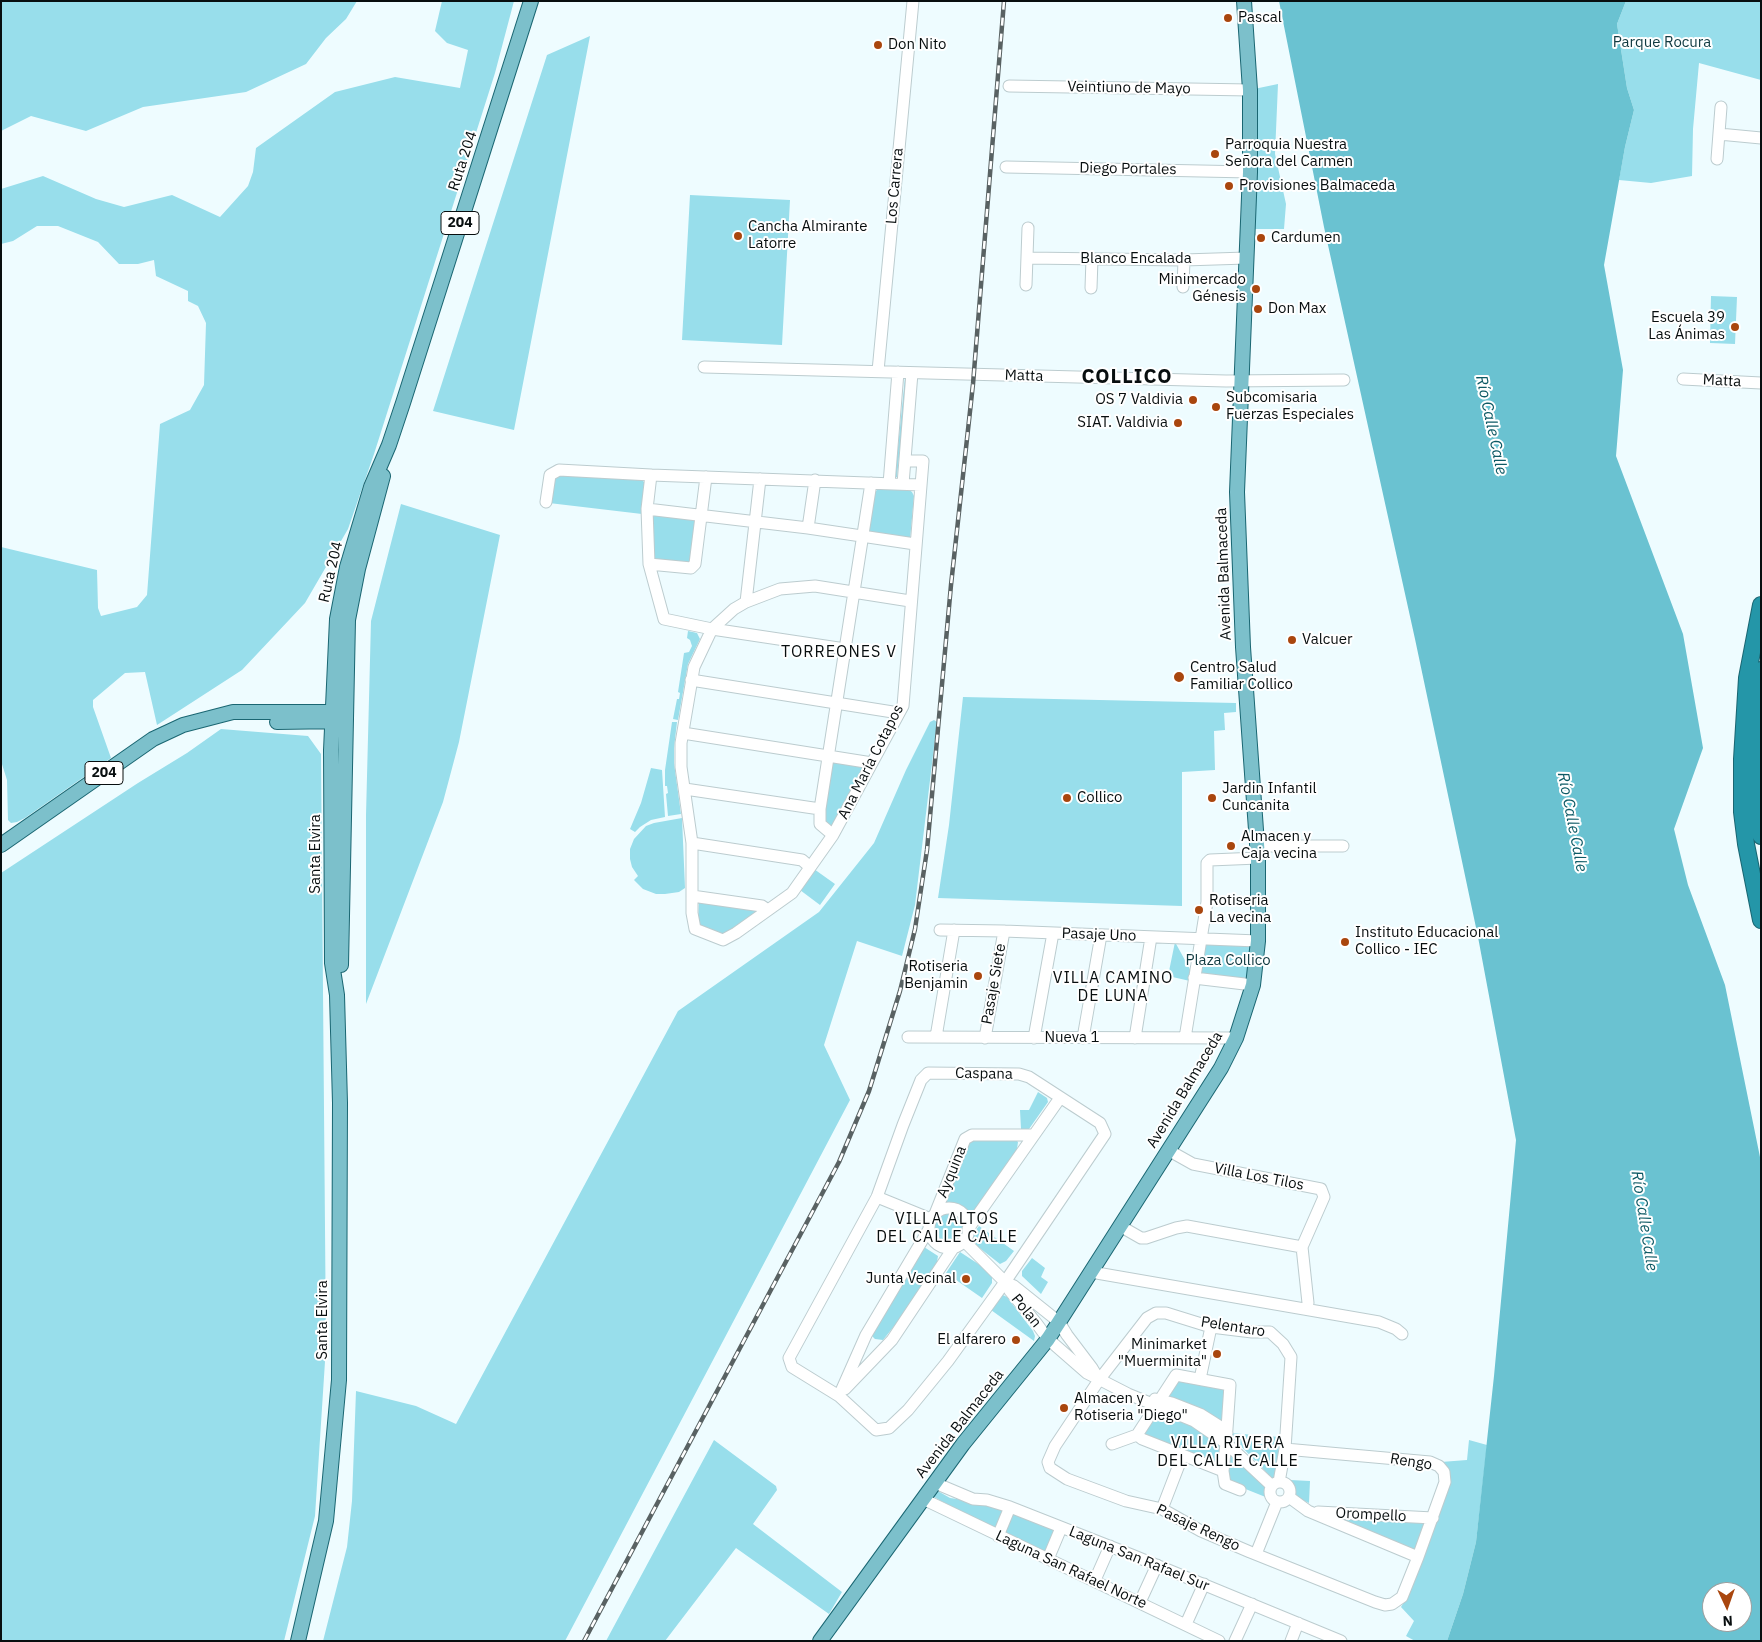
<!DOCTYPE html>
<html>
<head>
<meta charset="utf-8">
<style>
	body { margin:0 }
	#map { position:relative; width:1762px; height:1642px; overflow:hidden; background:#eefcff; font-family:"IBM Plex Sans",sans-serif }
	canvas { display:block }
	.frame { position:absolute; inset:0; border:2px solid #080e0f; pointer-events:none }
	.north { position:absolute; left:1702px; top:1582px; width:50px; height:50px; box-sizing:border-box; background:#fff; border:1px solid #9c9f9f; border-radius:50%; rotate:177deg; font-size:14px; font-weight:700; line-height:20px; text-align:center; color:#080e0f }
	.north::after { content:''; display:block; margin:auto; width:18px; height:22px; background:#a9460e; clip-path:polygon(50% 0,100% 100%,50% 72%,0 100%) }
</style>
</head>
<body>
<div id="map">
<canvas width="1762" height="1642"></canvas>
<div class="frame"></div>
<div class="north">N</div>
</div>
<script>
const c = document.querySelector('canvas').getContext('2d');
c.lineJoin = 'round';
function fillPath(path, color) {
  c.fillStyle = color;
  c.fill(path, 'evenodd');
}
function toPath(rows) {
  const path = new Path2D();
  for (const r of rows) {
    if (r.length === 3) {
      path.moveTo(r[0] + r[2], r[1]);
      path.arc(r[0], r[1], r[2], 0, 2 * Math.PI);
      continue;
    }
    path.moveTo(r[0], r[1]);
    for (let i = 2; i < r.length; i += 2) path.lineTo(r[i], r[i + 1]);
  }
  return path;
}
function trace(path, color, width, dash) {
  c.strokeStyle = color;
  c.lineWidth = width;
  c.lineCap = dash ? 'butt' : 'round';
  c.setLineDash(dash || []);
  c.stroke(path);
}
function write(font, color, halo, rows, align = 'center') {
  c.font = font + ' "IBM Plex Sans",sans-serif';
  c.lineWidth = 4;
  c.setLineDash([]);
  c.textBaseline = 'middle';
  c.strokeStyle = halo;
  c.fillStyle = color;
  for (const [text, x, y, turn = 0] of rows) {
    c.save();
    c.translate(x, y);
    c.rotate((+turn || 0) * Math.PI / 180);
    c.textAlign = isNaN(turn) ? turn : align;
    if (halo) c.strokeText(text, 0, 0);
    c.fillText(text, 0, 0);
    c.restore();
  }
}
fillPath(toPath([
	[1,1,357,1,346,19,326,38,306,64,246,92,143,107,86,131,31,116,1,131],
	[442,1,514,1,495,73,374,454,348,529,305,603,242,670,157,725,145,672,125,673,93,700,93,707,111,758,25,818,17,822,11,823,8,820,7,780,1,761,1,547,97,570,98,608,101,616,137,607,147,595,160,424,190,410,204,385,206,323,198,306,188,301,188,291,156,276,154,260,138,264,119,264,98,242,58,226,37,226,13,241,1,244,1,189,43,176,96,199,124,207,172,195,220,217,248,186,253,172,256,148,335,92,395,77,460,88,468,50,447,43,435,31],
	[1626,1,1761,1,1761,80,1699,63,1693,129,1692,176,1651,183,1619,180,1625,147,1634,110,1627,88,1617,24],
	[590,36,514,430,433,411,547,55],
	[1278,84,1275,154,1286,204,1284,229,1250,229,1254,89],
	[690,195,790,200,782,345,682,340],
	[1711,296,1737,297,1735,344,1710,343],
	[905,377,907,377,897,477,895,477],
	[559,474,640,478,646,484,642,514,549,503,553,479],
	[878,489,908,489,912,492,914,496,910,540,867,535,873,494],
	[401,504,500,535,459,742,443,802,366,1004,366,815,371,621],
	[656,514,697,519,691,566,654,562,650,520],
	[688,631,697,633,700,639,688,664,678,720,673,719,677,699,679,699,680,693,678,692,684,653,689,652,692,646,690,640,687,638],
	[963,697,1236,703,1236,712,1224,713,1225,730,1214,731,1215,770,1182,772,1182,906,938,898,949,825],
	[934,720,937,722,915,905,902,956,857,941,824,1045,850,1100,565,1641,323,1641,347,1547,352,1501,356,1391,416,1406,456,1424,678,1011,819,912,874,843,906,770,930,722],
	[672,722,677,722,674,748,674,763,681,814,668,816,666,794,668,793,667,786,665,786,665,770],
	[221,729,308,736,321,754,326,1346,315,1516,284,1641,1,1641,1,873,138,783,187,753],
	[831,760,866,765,835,825,828,825,824,821],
	[651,768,662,770,665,817,651,820,640,827,635,832,630,829,641,803],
	[682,818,685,888,679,892,665,894,656,894,643,889,634,880,638,876,632,867,630,859,630,849,634,839,646,826,654,823],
	[814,869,835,884,820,905,800,890],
	[699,900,762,910,726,935,700,928,698,923],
	[1205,941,1251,943,1253,979,1200,976],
	[1175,942,1192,973,1190,981,1168,976],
	[1038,1092,1047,1098,1048,1102,1029,1129,1021,1129,1020,1110,1029,1110],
	[1014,1138,1018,1142,1017,1149,971,1216,967,1217,961,1211,942,1203,965,1139],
	[948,1229,15],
	[979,1226,1014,1251,1006,1261,1000,1264,972,1242,971,1236],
	[924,1247,938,1256,937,1262,899,1320,883,1340,875,1339,872,1336,873,1330],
	[960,1252,983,1267,992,1277,992,1283,982,1298,946,1273],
	[1032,1258,1045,1268,1041,1277,1048,1282,1041,1294,1022,1276,1022,1271],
	[1003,1295,1007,1297,1033,1331,1035,1336,1034,1341,991,1310],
	[1178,1380,1226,1388,1224,1427,1166,1400],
	[1157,1410,1185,1420,1222,1444,1220,1468,1141,1433],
	[1230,1433,1279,1437,1277,1477,1274,1480,1233,1438],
	[714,1440,776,1486,777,1490,753,1524,842,1592,829,1614,736,1548,665,1641,606,1641],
	[1469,1440,1487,1445,1476,1542,1463,1594,1447,1641,1415,1641,1406,1636,1414,1621,1401,1607,1410,1592,1450,1482,1441,1462,1467,1460],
	[1233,1453,1267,1488,1268,1498,1228,1482,1229,1456],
	[1290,1480,1310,1481,1309,1503,1296,1497,1295,1486],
	[936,1490,950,1498,986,1503,1054,1529,1055,1533,1048,1549,1043,1552,941,1501,931,1495],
	[1338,1515,1422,1520,1425,1525,1417,1550,1413,1552,1336,1520]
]), '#98deeb');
fillPath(toPath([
	[1279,1,1626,1,1617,24,1627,88,1634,110,1625,147,1604,265,1623,370,1616,456,1683,634,1703,748,1674,829,1688,885,1725,985,1761,1162,1761,1641,1447,1641,1463,1594,1476,1542,1494,1376,1516,1140,1478,937,1415,639,1324,227],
	[1712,1592,1742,1592,1742,1622,1712,1622]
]), '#6ac2d1');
const minor = toPath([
	[1009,86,1250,90],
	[1719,134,1761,138],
	[1717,159,1721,107],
	[1006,167,1250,172],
	[1027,258,1184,260,1246,258],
	[1026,285,1028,228],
	[1183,287,1184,260],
	[1091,288,1092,259],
	[704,367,1226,381,1344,380],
	[878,371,913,1],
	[1683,379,1761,383],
	[905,461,923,461,903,706,833,835,792,893,736,933,723,940,695,929,692,913,692,843,681,767,681,743,694,667,712,629,734,609,746,602,780,589,815,586,910,601],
	[651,475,647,509,649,564,664,619,712,629,845,649],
	[889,484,898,372],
	[903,484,912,373],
	[546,502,550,475,559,470,651,475,921,485],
	[647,509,808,528,915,544],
	[808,528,815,480],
	[649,564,691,568,695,564,706,477],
	[746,602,760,479],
	[691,680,899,713],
	[683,733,872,763],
	[685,789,820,809],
	[833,835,820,824,820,809,871,483],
	[692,843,802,860,810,867],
	[1257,846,1343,846],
	[692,896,762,906,768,910],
	[940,930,1004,931,1258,941],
	[1194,978,1253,985],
	[908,1037,1236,1038],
	[936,1037,954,930],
	[985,1038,1004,931],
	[1034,1038,1053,933],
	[1083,1038,1101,935],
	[1135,1038,1151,937],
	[1185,1038,1207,902,1207,863,1210,860,1258,858],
	[928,1073,1019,1074,1029,1077,1100,1123,1105,1134,1005,1282,948,1361,908,1410,889,1428,876,1430,839,1396,792,1367,789,1358,877,1197,903,1125,921,1080,928,1073],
	[1168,1150,1193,1164,1321,1189,1324,1197,1302,1247,1308,1303],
	[877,1197,931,1219],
	[949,1228,20],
	[935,1214,965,1139,972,1135,1034,1135],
	[1120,1226,1141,1238,1146,1238,1176,1228,1187,1226,1302,1247],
	[968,1229,1060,1098],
	[964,1241,1005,1282,1014,1286,1059,1322,1067,1335,1092,1368,1098,1378],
	[1091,1272,1379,1322,1396,1329,1402,1334],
	[1005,1282,1010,1291,1037,1324,1048,1339,1087,1373,1128,1394,1194,1421,1226,1443,1272,1486],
	[1200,1379,1211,1327],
	[845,1389,892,1340,954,1247],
	[839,1396,866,1335,929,1229],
	[1155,1399,1172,1403,1200,1414,1219,1426,1227,1433],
	[1112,1444,1137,1435],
	[1223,1471,1142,1439,1137,1435,1176,1375,1230,1385,1226,1443,1223,1471,1225,1484,1240,1490],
	[1279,1482,1285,1449,1291,1357,1283,1344,1270,1332,1252,1332,1211,1327,1166,1313,1156,1313,1147,1318,1099,1380,1055,1446,1048,1462,1050,1468,1067,1479,1126,1501,1162,1509,1201,1531,1250,1552,1375,1602,1385,1605,1392,1604,1402,1597,1418,1557,1445,1482,1444,1472,1439,1466,1430,1462,1285,1449],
	[1280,1492,10],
	[935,1483,973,1499,987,1500,1010,1507,1132,1555,1341,1641],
	[1289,1497,1308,1511,1418,1557],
	[923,1499,1219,1641],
	[1162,1509,1182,1457],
	[1318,1512,1433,1518],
	[998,1536,1010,1507],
	[1256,1554,1277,1502],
	[1048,1559,1061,1528],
	[1095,1580,1110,1546],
	[1140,1602,1157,1565],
	[1186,1624,1204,1584],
	[1235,1641,1252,1604],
	[1291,1641,1298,1623]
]);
const major = toPath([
	[277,722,341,721],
	[1,845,153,739,183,725,233,712,340,712],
	[341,965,348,620,358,569,383,476],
	[298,1641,326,1521,339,1380,340,1103,337,995,332,963,331,750,337,619,347,567,371,487,389,445,403,403,531,1],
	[820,1641,963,1444,1048,1339,1059,1322,1221,1068,1236,1038,1253,985,1258,941,1258,858,1243,647,1237,492,1250,172,1250,90,1244,1]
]);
const highway = toPath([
	[1761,605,1747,678,1742,759,1742,812,1746,844,1761,920],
	[1761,670,1755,708,1753,759,1756,808,1761,836]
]);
trace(minor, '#bccccf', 13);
trace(major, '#1a6672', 16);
trace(highway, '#1a6672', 18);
trace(minor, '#fff', 11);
trace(major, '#7cc0cb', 14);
trace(highway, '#2496a8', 16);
const rail = toPath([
	[584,1641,839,1162,869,1091,900,991,915,929,927,850,951,585,973,384,1004,1]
]);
trace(rail, '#596263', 4.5);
trace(rail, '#fff', 2.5, [8]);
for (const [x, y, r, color] of [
	[1228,18,5,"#a9460e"],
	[878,45,5,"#a9460e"],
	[1215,154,5,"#a9460e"],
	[1229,186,5,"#a9460e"],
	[738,236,5,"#a9460e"],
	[1261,238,5,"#a9460e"],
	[1256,289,5,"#a9460e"],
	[1258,309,5,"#a9460e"],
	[1735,327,5,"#a9460e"],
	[1193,400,5,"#a9460e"],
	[1216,407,5,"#a9460e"],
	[1178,423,5,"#a9460e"],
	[1292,640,5,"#a9460e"],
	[1179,677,6,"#a9460e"],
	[1067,798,5,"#a9460e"],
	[1212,798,5,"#a9460e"],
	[1231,846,5,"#a9460e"],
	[1199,910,5,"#a9460e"],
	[1345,942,5,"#a9460e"],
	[978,976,5,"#a9460e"],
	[966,1279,5,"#a9460e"],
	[1016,1340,5,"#a9460e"],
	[1217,1354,5,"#a9460e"],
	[1064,1408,5,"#a9460e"]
]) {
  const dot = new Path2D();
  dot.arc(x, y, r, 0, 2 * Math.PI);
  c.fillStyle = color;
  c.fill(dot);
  trace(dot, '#fff', 2);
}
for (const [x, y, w] of [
	[460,223,38],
	[104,773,38]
]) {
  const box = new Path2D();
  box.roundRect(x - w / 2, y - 11.5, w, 23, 4);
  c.fillStyle = '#fff';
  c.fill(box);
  trace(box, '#080e0f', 1);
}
write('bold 14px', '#080e0f', null, [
	["204",460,223],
	["204",104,773]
]);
write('15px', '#080e0f', '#fff', [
	["Pascal",1238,18],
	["Don Nito",888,45],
	["Parroquia Nuestra",1225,145],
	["Señora del Carmen",1225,162],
	["Provisiones Balmaceda",1239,186],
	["Cancha Almirante",748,227],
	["Latorre",748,244],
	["Cardumen",1271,238],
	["Minimercado",1246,280,"right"],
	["Génesis",1246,297,"right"],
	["Don Max",1268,309],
	["Escuela 39",1725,318,"right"],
	["Las Ánimas",1725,335,"right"],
	["Subcomisaria",1226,398],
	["Fuerzas Especiales",1226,415],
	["OS 7 Valdivia",1183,400,"right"],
	["SIAT. Valdivia",1168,423,"right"],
	["Valcuer",1302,640],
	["Centro Salud",1190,668],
	["Familiar Collico",1190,685],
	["Jardin Infantil",1222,789],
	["Cuncanita",1222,806],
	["Collico",1077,798],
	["Almacen y",1241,837],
	["Caja vecina",1241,854],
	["Rotiseria",1209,901],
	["La vecina",1209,918],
	["Instituto Educacional",1355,933],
	["Collico - IEC",1355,950],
	["Rotiseria",968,967,"right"],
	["Benjamin",968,984,"right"],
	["Junta Vecinal",956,1279,"right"],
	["El alfarero",1006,1340,"right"],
	["Minimarket",1207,1345,"right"],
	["\"Muerminita\"",1207,1362,"right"],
	["Almacen y",1074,1399],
	["Rotiseria \"Diego\"",1074,1416]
], 'left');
write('15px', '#103a41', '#fff', [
	["Parque Rocura",1662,43],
	["Plaza Collico",1228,961]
]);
write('15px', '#080e0f', '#fff', [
	["Veintiuno de Mayo",1129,88,1],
	["Ruta 204",463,161,-72],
	["Diego Portales",1128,169,1],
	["Los Carrera",895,186,-85],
	["Blanco Encalada",1136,259],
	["Matta",1024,376,2],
	["Matta",1722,381,3],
	["Ruta 204",331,572,-77],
	["Avenida Balmaceda",1224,574,-92],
	["Ana María Cotapos",871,762,-63],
	["Santa Elvira",316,854,-90],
	["Pasaje Uno",1099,935,2],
	["Pasaje Siete",994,984,-80],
	["Nueva 1",1072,1038],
	["Caspana",984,1074,1],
	["Avenida Balmaceda",1185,1090,-59],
	["Ayquina",952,1172,-68],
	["Villa Los Tilos",1259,1177,11],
	["Polan",1026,1311,51],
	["Santa Elvira",323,1320,-90],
	["Pelentaro",1233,1327,9],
	["Avenida Balmaceda",960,1424,-52],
	["Rengo",1411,1462,9],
	["Orompello",1371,1515,3],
	["Pasaje Rengo",1198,1528,25],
	["Laguna San Rafael Sur",1139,1559,22],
	["Laguna San Rafael Norte",1071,1570,25]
]);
write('italic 16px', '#0d5a65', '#fff', [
	["Río Calle Calle",1491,425,78],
	["Río Calle Calle",1572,822,79],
	["Río Calle Calle",1644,1221,81]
]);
c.letterSpacing = '1px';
write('16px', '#080e0f', '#fff', [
	["TORREONES V",839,652],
	["VILLA CAMINO",1113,978],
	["DE LUNA",1113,996],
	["VILLA ALTOS",947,1219],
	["DEL CALLE CALLE",947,1237],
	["VILLA RIVERA",1228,1443],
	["DEL CALLE CALLE",1228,1461]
]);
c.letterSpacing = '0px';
c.letterSpacing = '1px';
write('bold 20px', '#080e0f', '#fff', [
	["COLLICO",1127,377]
]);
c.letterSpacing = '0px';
</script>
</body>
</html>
